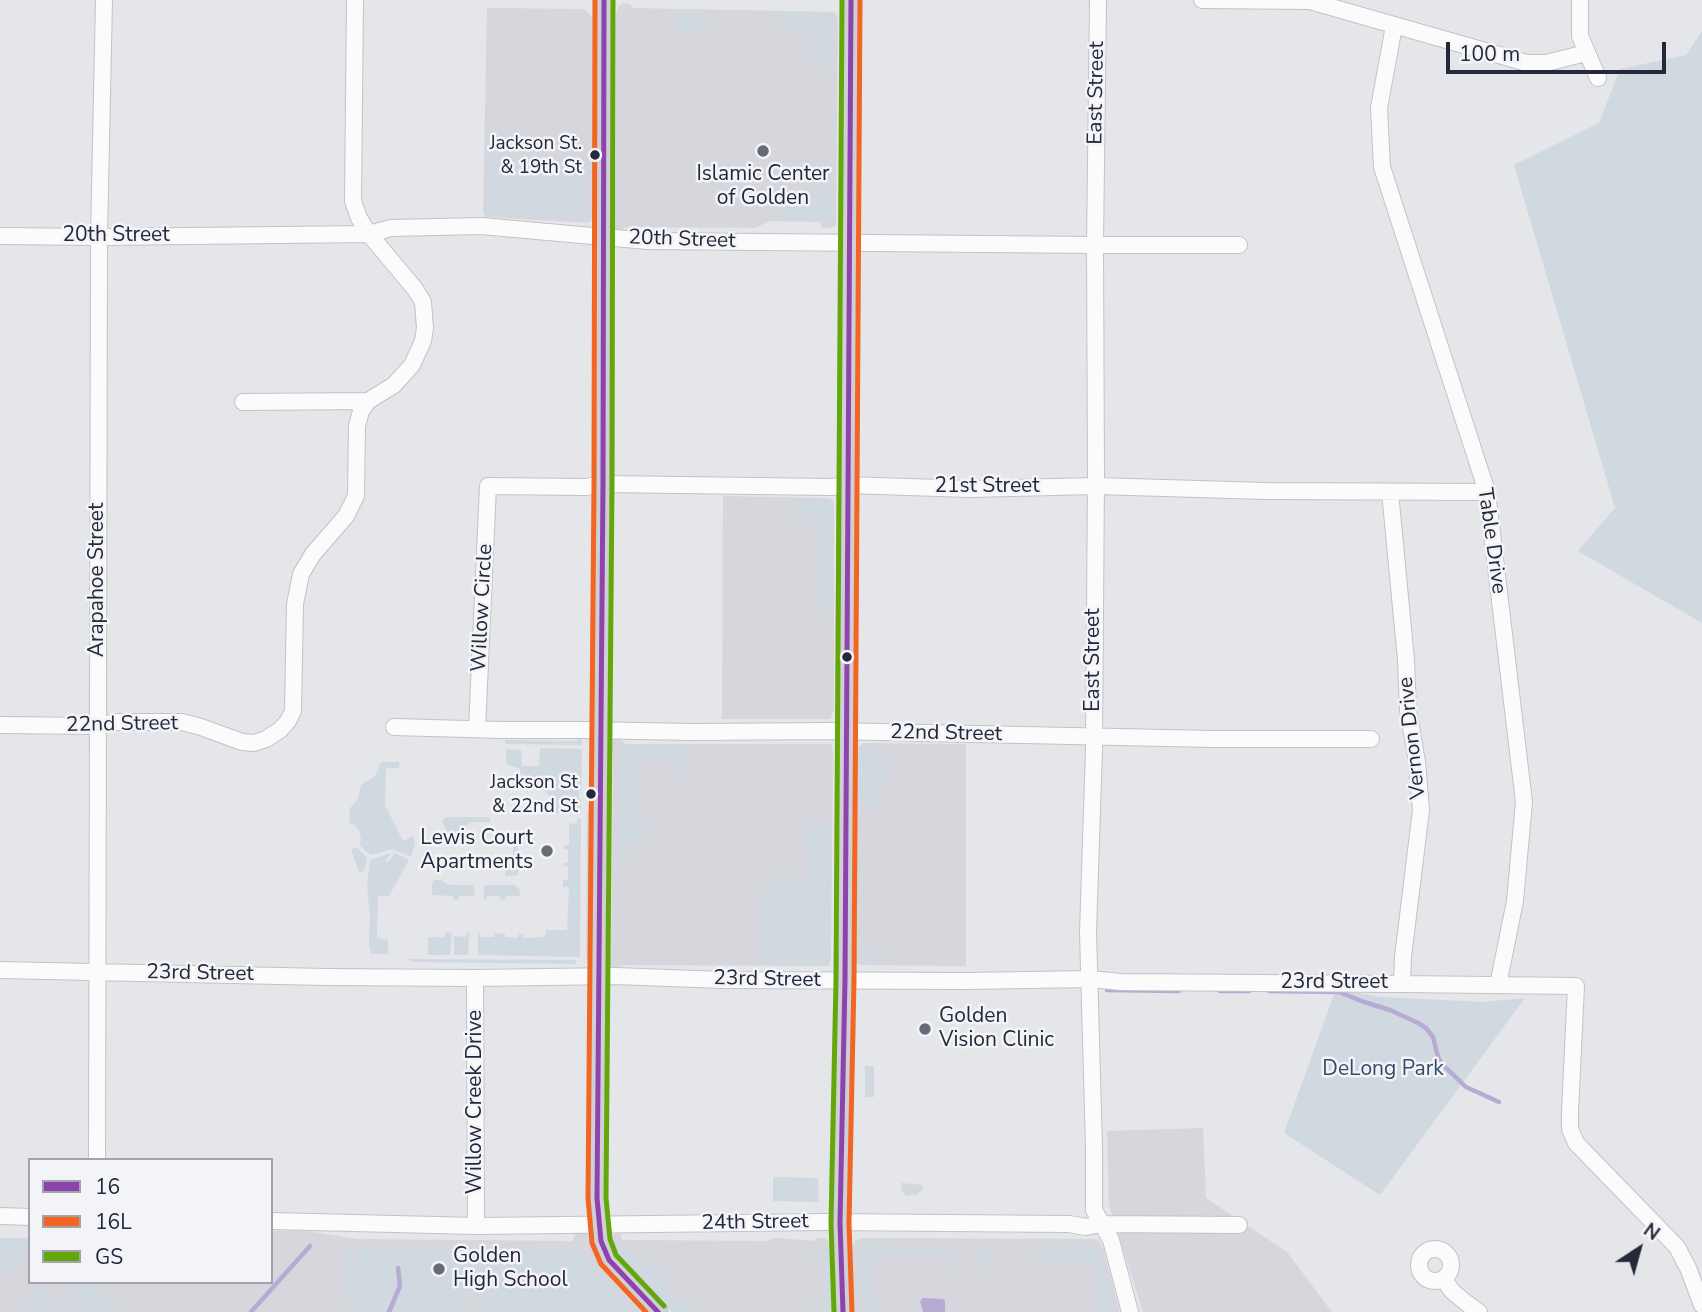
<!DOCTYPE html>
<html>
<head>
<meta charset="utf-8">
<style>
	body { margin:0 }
	#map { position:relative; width:1702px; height:1312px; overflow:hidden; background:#e5e6e9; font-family:"Nunito Sans",sans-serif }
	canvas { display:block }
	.legend { position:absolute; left:28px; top:1158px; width:245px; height:126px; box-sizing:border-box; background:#f3f4f8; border:2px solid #a1a2ac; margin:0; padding:9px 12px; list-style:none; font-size:21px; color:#25273a }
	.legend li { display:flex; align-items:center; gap:14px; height:35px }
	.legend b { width:35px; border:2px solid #a1a2ac }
	.north { position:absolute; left:1604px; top:1214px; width:70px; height:70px; -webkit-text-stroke:5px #f3f4f8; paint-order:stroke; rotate:36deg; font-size:19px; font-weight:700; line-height:28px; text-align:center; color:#25273a }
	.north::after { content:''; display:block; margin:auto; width:24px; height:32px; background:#25273a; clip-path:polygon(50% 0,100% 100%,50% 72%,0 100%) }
	.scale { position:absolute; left:1446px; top:42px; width:220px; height:32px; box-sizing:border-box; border:4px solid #25273a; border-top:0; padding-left:9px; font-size:21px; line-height:24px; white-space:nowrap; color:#25273a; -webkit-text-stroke:5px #f3f4f8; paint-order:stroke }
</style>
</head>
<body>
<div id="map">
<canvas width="1702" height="1312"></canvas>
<ul class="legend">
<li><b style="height:9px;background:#8e44ad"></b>16</li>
<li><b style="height:9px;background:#f26522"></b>16L</li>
<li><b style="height:9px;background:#64a70b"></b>GS</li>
</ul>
<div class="north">N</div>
<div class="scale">100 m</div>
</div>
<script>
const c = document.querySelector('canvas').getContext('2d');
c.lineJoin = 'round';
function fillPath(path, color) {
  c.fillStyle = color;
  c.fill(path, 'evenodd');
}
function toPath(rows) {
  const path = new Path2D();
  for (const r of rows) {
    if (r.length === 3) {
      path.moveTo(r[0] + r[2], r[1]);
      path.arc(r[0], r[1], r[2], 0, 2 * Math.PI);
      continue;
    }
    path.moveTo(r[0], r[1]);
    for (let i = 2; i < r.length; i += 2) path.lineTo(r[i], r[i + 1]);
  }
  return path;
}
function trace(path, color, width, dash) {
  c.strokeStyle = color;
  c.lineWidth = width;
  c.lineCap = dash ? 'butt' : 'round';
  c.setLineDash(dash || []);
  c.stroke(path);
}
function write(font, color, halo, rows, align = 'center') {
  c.font = font + ' "Nunito Sans",sans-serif';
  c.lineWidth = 5;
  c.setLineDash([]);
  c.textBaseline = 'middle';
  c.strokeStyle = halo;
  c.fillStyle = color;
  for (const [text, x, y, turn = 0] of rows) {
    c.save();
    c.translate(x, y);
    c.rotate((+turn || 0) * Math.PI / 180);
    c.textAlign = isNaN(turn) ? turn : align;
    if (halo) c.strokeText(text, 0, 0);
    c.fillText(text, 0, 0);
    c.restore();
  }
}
fillPath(toPath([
	[624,3,630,4,632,8,835,12,838,18,836,225,831,228,823,228,819,222,770,221,755,228,625,227,621,231,613,228,612,218,615,216,616,149,616,15,618,6],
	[487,8,584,9,593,18,593,218,589,223,486,217,483,213],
	[723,496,826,498,831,499,834,502,834,709,831,718,828,719,722,719],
	[613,739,620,739,625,744,831,744,833,752,831,960,829,966,622,965,618,969,610,967,608,959,611,954,613,752,609,749,609,744],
	[863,743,966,744,966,966,861,965,856,963,857,748],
	[1203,1128,1206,1198,1287,1252,1332,1312,1143,1312,1109,1205,1107,1131],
	[271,1231,307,1231,356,1239,573,1241,575,1233,587,1233,591,1237,595,1255,600,1263,645,1312,0,1312,0,1275,30,1253,30,1282,271,1282],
	[616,1233,621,1234,622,1240,768,1241,773,1238,780,1238,813,1241,817,1238,825,1238,830,1243,833,1250,835,1312,672,1312,618,1256,611,1242,612,1236],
	[862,1238,1095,1239,1100,1242,1103,1248,1120,1312,854,1312,851,1293,852,1249,855,1241]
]), '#d5d7dc');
fillPath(toPath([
	[677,11,692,12,692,21,689,26,688,32,675,33],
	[694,12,703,12,706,31,691,31,694,21],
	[781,12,830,13,835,20,835,47,830,48,829,65,813,65,813,32,793,31,792,22,782,21],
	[1702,31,1702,623,1578,551,1615,508,1514,165,1599,123,1620,69,1686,55],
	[488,147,503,148,503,161,584,160,585,216,488,215],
	[775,161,833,162,833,190,818,190,818,181,813,176,792,175,791,169,775,168],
	[812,195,833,195,833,218,778,219,778,209,780,209,780,201,812,201],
	[799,500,826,501,832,505,831,610,817,609,818,528,814,528,814,516,798,516,796,514],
	[582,738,582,745,505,744,505,740,575,741],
	[621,745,685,745,685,783,677,783,677,774,671,765,663,758,651,758,644,760,639,769,637,821,652,821,652,831,643,831,642,842,626,842,625,866,622,866,621,840,619,838],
	[862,746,867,746,885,760,884,784,878,785,878,805,859,805,859,751],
	[540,748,582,749,581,790,579,790,579,799,581,799,581,813,556,813,554,801,540,786,534,783,520,783,520,769,506,764,506,749,521,750,522,766,539,766],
	[381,762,399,762,399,768,386,768,385,805,403,841,413,836,415,843,411,857,392,849,372,855,366,852,360,845,361,838,359,830,355,825,349,824,350,808,358,799,361,785,375,776],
	[590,810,589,958,586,958,587,811],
	[448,817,490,817,490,822,470,822,451,844,444,845,435,839,447,831,442,822,444,818],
	[577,819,581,819,580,957,478,955,478,933,480,933,480,937,494,937,494,933,505,934,505,937,518,938,519,934,523,934,523,938,545,937,546,930,567,930,569,887,563,887,563,880,568,880,568,866,564,866,564,863,568,863,568,849,564,849,564,845,569,845,569,824,577,823],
	[804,821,829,821,829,958,824,964,762,963,762,891,774,891,774,878,811,878,807,870,807,844,804,844],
	[513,842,518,843,518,875,505,876,505,867,513,861],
	[357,847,367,858,364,871,359,872,351,849],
	[391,853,386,861,388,862,395,853,409,860,389,896,378,896,377,938,388,940,388,954,371,954,369,943,370,916,367,886,370,860],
	[434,880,441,880,449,885,474,885,475,896,459,896,458,900,454,900,453,896,432,895,432,884],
	[484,885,514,885,519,888,520,896,506,896,505,900,501,900,500,896,487,896,486,901,484,900],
	[445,932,452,933,450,955,428,955,428,937,445,937],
	[466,933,469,933,468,955,454,955,454,936,466,937],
	[860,943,868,943,869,955,882,956,882,963,863,962,861,961,859,958],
	[407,959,576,960,576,964,412,962],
	[1336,989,1381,997,1483,1002,1525,998,1380,1195,1284,1133],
	[865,1066,874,1066,874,1097,865,1097],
	[773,1177,818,1178,819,1202,773,1201],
	[901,1183,923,1185,922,1190,916,1195,906,1196,901,1190],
	[0,1238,30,1238,30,1253,0,1275],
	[612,1243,621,1244,627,1251,634,1252,643,1262,647,1263,653,1260,657,1264,656,1271,664,1274,666,1277,666,1282,661,1283,661,1287,666,1286,670,1298,672,1300,689,1300,689,1309,693,1309,693,1312,676,1312,668,1308,620,1257],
	[872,1243,878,1244,880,1247,880,1250,872,1261,871,1265,873,1290,877,1312,870,1312,860,1297,858,1289,858,1247,860,1244],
	[1054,1245,1061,1245,1061,1264,1038,1264,1039,1249],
	[1064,1245,1092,1246,1097,1250,1114,1312,1097,1312,1098,1265,1074,1264,1074,1259,1065,1259],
	[824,1247,833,1250,835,1312,813,1312,812,1307,824,1306,823,1256,811,1256,810,1252,820,1252],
	[883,1247,958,1249,960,1255,960,1266,956,1266,956,1256,883,1254],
	[356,1248,466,1251,465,1312,355,1312],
	[483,1248,576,1249,581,1252,595,1271,633,1312,482,1312],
	[979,1249,990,1249,990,1267,978,1266],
	[352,1250,351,1290,334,1310,344,1293,344,1251],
	[73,1282,87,1282,121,1312,85,1312,66,1293],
	[40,1288,65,1312,16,1312]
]), '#d0d8e0');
fillPath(toPath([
	[923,1298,943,1299,945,1301,945,1312,923,1312,920,1301]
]), '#b7aad3');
trace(toPath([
	[1107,990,1179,991],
	[1220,991,1249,991],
	[1269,991,1339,992,1364,1002,1390,1010,1418,1023,1426,1028,1433,1037,1438,1057,1442,1064,1466,1087,1499,1102],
	[251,1312,310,1246],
	[389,1312,400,1286,398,1268]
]), '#b7aad3', 4.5);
const minor = toPath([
	[1098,0,1095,245,1096,477,1094,749,1088,932,1094,1148,1094,1210,1111,1240,1130,1312],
	[1202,0,1310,1,1527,63,1546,63,1586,53],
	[1580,0,1580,36,1598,78],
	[1394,26,1379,108,1382,167,1487,492,1524,802,1515,901,1498,985],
	[0,236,99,237,369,234,391,228,481,226,648,241,1095,245,1239,245],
	[243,402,368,401],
	[1390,492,1406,660,1408,710,1417,762,1421,810,1403,957,1402,984],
	[0,725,98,726,115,722,182,722,201,727,242,742,254,743,266,739,280,730,288,721,293,711,295,604,301,574,313,554,346,516,356,496,357,426,361,411,368,401,394,385,412,365,423,341,425,328,423,302,415,289,369,234,359,218,353,201,355,0],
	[394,727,503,730,584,730,693,732,832,731,1214,739,1371,739],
	[477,729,488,486,586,487,603,484,832,487,847,485,969,489,1096,486,1266,491,1487,492],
	[0,970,326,977,475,978,616,976,722,980,966,981,1090,979,1121,982,1402,984,1576,986,1570,1111,1570,1129,1576,1143,1677,1247,1688,1268,1702,1305],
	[475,978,476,1226],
	[97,1160,99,237,104,0],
	[0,1216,30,1217],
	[271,1221,476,1226,827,1222,1069,1224,1086,1227,1101,1224,1239,1225],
	[1435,1265,16],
	[1444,1279,1452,1291,1465,1302,1479,1312]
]);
const major = toPath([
	[604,0,603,484,600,730,597,1198,601,1241,609,1260,658,1312],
	[843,1312,840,1223,845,980,846,640,851,0]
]);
trace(minor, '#c2c3c7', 18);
trace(major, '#c2c3c8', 21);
trace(minor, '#fbfbfc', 16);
trace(major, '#cfcfd5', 19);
trace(toPath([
	[604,0,603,484,597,1198,601,1241,609,1260,658,1312],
	[843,1312,840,1223,845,980,851,0]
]), '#8e44ad', 5);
trace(toPath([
	[595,0,594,484,588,1198,592,1243,601,1264,646,1312],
	[852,1312,849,1223,854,980,860,0]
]), '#f26522', 5);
trace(toPath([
	[613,0,612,484,606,1198,610,1239,616,1255,664,1306],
	[834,1312,831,1223,836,980,842,0]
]), '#64a70b', 5);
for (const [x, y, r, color] of [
	[763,151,7,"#686a77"],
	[595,155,6,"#25273a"],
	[847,657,6,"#25273a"],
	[591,794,6,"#25273a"],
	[547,851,7,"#686a77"],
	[925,1029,7,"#686a77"],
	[439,1269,7,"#686a77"]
]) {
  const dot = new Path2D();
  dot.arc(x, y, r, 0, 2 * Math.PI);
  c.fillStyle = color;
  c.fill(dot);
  trace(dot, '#f3f4f8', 2.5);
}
write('19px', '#25273a', '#f3f4f8', [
	["Jackson St.",582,144],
	["& 19th St",582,168],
	["Jackson St",578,783],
	["& 22nd St",578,807]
], 'right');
write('21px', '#25273a', '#f3f4f8', [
	["East Street",1097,93,-89],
	["20th Street",116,236],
	["20th Street",682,240,2],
	["21st Street",987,487],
	["Table Drive",1491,541,82],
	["Arapahoe Street",98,580,-90],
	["Willow Circle",483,608,-87],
	["East Street",1094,660,-90],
	["22nd Street",122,725,-1],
	["22nd Street",946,734,1],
	["Vernon Drive",1413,738,-96],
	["23rd Street",200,974,1],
	["23rd Street",767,980,1],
	["23rd Street",1334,983],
	["Willow Creek Drive",476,1102,-90],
	["24th Street",755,1223,-1]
]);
write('21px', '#25273a', '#f3f4f8', [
	["Islamic Center",763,175,"center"],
	["of Golden",763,199,"center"],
	["Lewis Court",533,839,"right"],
	["Apartments",533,863,"right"],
	["Golden",939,1017],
	["Vision Clinic",939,1041],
	["Golden",453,1257],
	["High School",453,1281]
], 'left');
write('21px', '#344c6b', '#f3f4f8', [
	["DeLong Park",1383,1070]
]);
</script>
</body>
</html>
